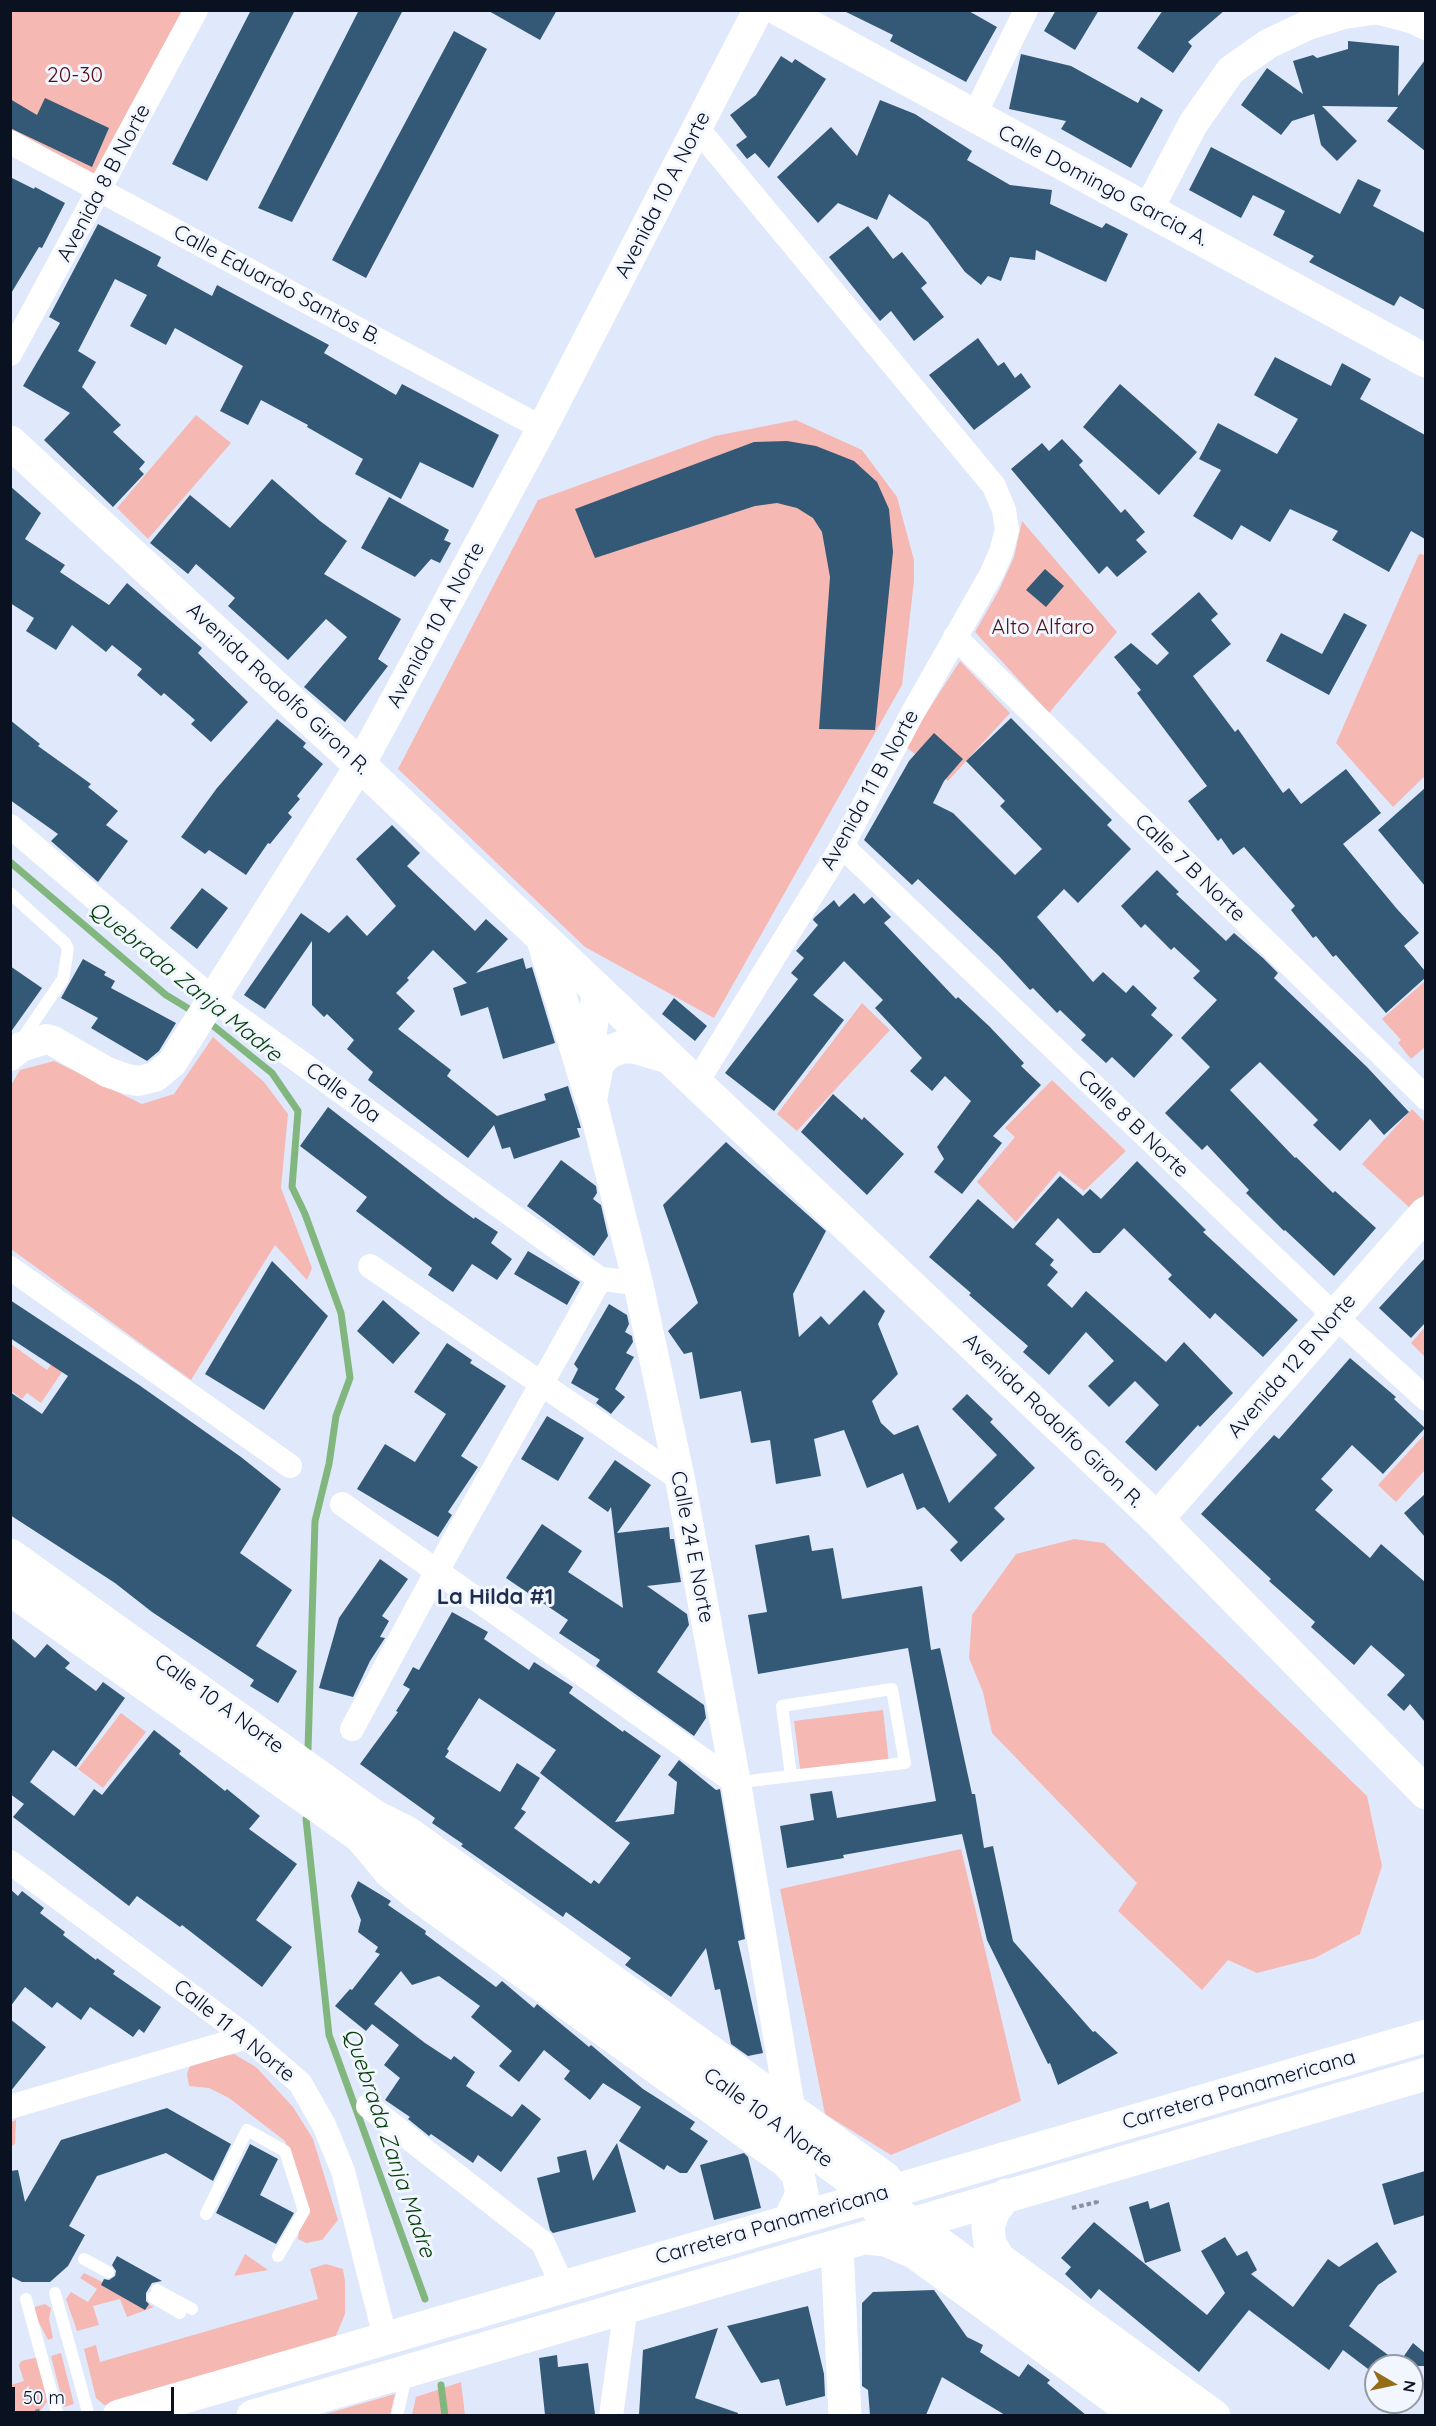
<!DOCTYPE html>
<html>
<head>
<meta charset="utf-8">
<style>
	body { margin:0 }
	#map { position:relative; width:1436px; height:2426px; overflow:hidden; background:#e0e9fb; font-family:Quicksand,sans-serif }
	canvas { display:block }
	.frame { position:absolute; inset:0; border:12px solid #0a1120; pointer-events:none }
	.north { position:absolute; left:1364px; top:2354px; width:60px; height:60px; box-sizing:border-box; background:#f1f6ff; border:2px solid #959aa6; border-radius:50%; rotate:99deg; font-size:16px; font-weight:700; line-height:24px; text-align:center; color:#0a1120 }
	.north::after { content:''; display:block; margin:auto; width:21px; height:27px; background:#946e17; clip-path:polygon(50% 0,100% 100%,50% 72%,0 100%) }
	.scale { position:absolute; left:12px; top:2387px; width:162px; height:27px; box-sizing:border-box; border:3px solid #0a1120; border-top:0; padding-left:8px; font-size:18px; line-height:21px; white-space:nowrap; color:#0a1120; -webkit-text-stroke:4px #f1f6ff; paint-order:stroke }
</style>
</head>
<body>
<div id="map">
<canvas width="1436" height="2426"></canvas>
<div class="frame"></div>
<div class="north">N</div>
<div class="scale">50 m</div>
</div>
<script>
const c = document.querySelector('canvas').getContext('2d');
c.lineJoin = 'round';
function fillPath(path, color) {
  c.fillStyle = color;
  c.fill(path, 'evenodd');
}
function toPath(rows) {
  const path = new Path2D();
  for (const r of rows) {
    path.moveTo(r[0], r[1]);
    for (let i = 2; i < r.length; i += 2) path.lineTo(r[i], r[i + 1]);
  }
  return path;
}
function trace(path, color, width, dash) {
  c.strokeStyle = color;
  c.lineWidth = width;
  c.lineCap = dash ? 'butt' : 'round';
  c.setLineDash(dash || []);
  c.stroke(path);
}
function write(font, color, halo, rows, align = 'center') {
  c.font = font + ' Quicksand,sans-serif';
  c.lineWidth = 6;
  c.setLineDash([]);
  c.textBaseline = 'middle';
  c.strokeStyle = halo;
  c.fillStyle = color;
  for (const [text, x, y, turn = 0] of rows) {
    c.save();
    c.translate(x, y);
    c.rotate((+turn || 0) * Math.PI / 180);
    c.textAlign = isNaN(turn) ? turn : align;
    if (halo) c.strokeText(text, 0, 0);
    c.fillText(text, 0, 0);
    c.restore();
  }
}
fillPath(toPath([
	[10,11,185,11,93,179,11,134],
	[196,415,231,443,148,539,117,508],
	[796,420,862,450,897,497,914,560,914,581,902,685,714,1018,585,947,398,769,538,500,715,436],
	[1022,521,1117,632,1049,713,975,632,999,590,1014,557],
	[1419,554,1426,555,1425,776,1393,807,1336,743],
	[960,661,1010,713,948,781,905,746],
	[1425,981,1425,1047,1411,1059,1398,1043,1401,1040,1382,1019],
	[862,1003,890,1030,797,1131,777,1114],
	[213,1037,264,1082,288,1114,281,1188,312,1268,307,1280,275,1245,191,1380,11,1249,11,1085,20,1070,54,1061,142,1104,174,1094],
	[1052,1080,1126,1151,1084,1191,1059,1171,1016,1222,977,1182,1015,1137,1005,1128],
	[1412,1109,1425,1122,1425,1193,1411,1209,1362,1164],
	[1425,1327,1425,1357,1411,1343],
	[68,1340,79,1347,41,1403,27,1393,22,1399,11,1391,11,1344,47,1370],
	[1425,1434,1425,1470,1396,1502,1378,1485],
	[1074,1539,1104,1543,1367,1796,1382,1866,1360,1934,1315,1958,1257,1973,1228,1960,1202,1990,1118,1911,1137,1883,992,1733,983,1692,969,1658,972,1615,1016,1554],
	[883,1710,889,1764,801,1776,794,1721],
	[121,1713,146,1732,103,1788,78,1769],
	[961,1849,1021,2101,891,2155,825,2114,780,1889],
	[234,2054,256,2067,293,2107,313,2139,338,2220,322,2240,306,2243,298,2239,299,2231,308,2212,285,2141,229,2098,209,2088,189,2086,187,2074,191,2063],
	[16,2120,15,2144,11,2146,11,2122],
	[245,2254,268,2270,234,2276],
	[326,2264,343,2269,345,2281,345,2314,335,2338,113,2404,104,2405,96,2398,84,2349,96,2345,100,2362,318,2299,310,2269],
	[84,2273,154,2307,127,2317,120,2299,93,2306,99,2325,77,2331,66,2299,71,2292,88,2302,97,2289,80,2278],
	[45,2304,51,2308,49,2319,53,2338,48,2340,35,2315,35,2307],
	[61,2353,74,2404,64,2407,51,2356],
	[39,2357,47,2402,37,2415,11,2416,11,2385,24,2381,19,2366,21,2361],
	[461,2382,465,2415,412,2415,416,2397],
	[395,2394,390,2415,322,2415]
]), '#f6b8b3');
trace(toPath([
	[10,862,166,995,194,1012],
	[206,1020,272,1073,298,1111,292,1187,305,1214,341,1313,350,1378,336,1416,329,1464,315,1521,308,1749],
	[306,1819,329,2035,425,2299],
	[441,2385,445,2416]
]), '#82b67f', 7);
fillPath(toPath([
	[251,10,295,10,207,181,172,164],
	[359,10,403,10,292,222,258,208],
	[487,10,557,10,540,40],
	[842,10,967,10,997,27,966,82,890,41,893,35],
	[1056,10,1099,10,1075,50,1044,31],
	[1163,10,1225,10,1188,42,1192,46,1173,73,1137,48],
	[454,31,487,49,366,278,332,260],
	[1348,41,1399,46,1398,96,1425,60,1425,151,1387,121,1398,107,1322,106,1357,141,1337,161,1321,145,1314,114,1292,121,1281,135,1241,105,1267,68,1303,94,1293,61,1313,55,1317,58,1348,49],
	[1021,54,1071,66,1138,103,1141,97,1163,110,1131,168,1061,129,1066,121,1009,109],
	[781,56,792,63,795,59,826,79,769,168,755,153,747,159,736,145,747,137,730,115,756,95],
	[45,98,109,128,92,167,10,128,10,99,37,115],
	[880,100,915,114,972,151,967,160,1010,185,1052,190,1050,204,1102,228,1106,223,1128,234,1106,282,1036,250,1035,260,1010,257,1001,281,988,276,981,285,965,272,928,222,889,194,877,220,838,203,818,223,777,177,831,127,857,156],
	[1211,147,1340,214,1358,179,1381,190,1373,206,1425,233,1425,310,1400,296,1394,306,1309,262,1314,256,1273,235,1285,211,1253,195,1241,218,1189,190],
	[10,177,34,189,35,187,65,203,42,248,39,247,10,295],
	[98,224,161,257,157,266,212,296,217,285,329,345,324,353,396,395,402,384,499,435,473,488,420,462,401,499,355,474,363,459,307,427,308,425,261,400,248,425,220,411,243,366,175,328,166,345,130,326,147,295,115,279,78,351,96,362,82,387,121,425,113,432,145,462,139,469,144,474,113,507,44,440,70,413,23,386,60,323,49,317],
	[868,226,893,259,902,252,927,283,921,288,944,317,914,341,891,311,880,321,829,257],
	[978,338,998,366,1004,362,1015,378,1021,373,1031,387,974,430,929,375],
	[1275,357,1331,386,1342,363,1371,379,1360,399,1425,435,1425,539,1411,531,1389,572,1332,540,1338,531,1290,509,1270,542,1241,525,1232,540,1193,516,1221,470,1199,459,1218,423,1277,454,1298,419,1254,395],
	[1120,384,1197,452,1159,495,1083,427],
	[1062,439,1083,461,1079,465,1121,513,1125,509,1145,532,1136,540,1147,552,1117,577,1107,566,1099,574,1011,469,1042,443,1049,451],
	[787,441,816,446,854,461,877,482,889,509,893,552,875,730,819,729,830,577,822,532,813,518,797,508,777,503,755,506,595,558,575,509,754,442],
	[272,479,320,521,347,541,324,574,401,619,378,659,388,666,345,722,304,687,347,637,326,619,288,660,228,606,235,598,196,564,188,574,150,543,190,495,230,528],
	[10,486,41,513,25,539,65,565,60,572,109,605,127,583,202,648,198,653,248,702,211,742,191,724,195,720,164,693,161,696,137,675,142,669,112,645,106,652,72,625,56,650,26,631,34,618,10,603],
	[389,497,449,530,444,540,451,543,440,563,431,559,415,577,361,548],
	[1045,569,1064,586,1046,607,1026,590],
	[1199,592,1218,614,1211,620,1231,644,1193,676,1235,732,1238,729,1283,793,1289,788,1301,804,1346,769,1381,813,1343,844,1397,909,1419,933,1404,946,1425,971,1425,978,1386,1013,1336,955,1333,957,1316,936,1313,938,1291,910,1295,906,1244,847,1233,855,1221,838,1218,841,1188,801,1207,786,1137,693,1141,690,1114,657,1131,643,1157,665,1169,653,1151,634],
	[1344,613,1367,625,1329,695,1266,661,1281,633,1322,654],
	[1011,718,1112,820,1107,825,1131,849,1078,903,1064,889,1037,917,1093,982,1103,972,1126,993,1133,985,1157,1008,1151,1015,1173,1035,1134,1078,1112,1057,1106,1063,1081,1040,1086,1035,1060,1010,1057,1013,1033,988,1030,990,999,956,918,879,912,885,864,840,909,761,934,733,963,759,944,781,933,803,953,813,1015,875,1042,849,1000,806,1005,801,966,761],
	[277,719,306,743,303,747,323,764,297,796,300,799,288,813,292,817,270,844,268,843,246,875,209,850,205,854,181,837,217,788],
	[10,720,40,744,38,746,91,784,88,787,118,811,106,825,128,841,98,882,51,841,58,834,10,800],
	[1425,788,1425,886,1378,830],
	[392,825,420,853,407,866,475,931,486,919,508,939,476,973,523,958,526,969,532,967,555,1043,503,1059,488,1007,461,1016,453,988,467,983,433,950,407,978,409,980,396,993,415,1011,398,1029,451,1070,447,1076,497,1116,546,1100,544,1094,568,1086,581,1128,577,1128,580,1137,514,1159,510,1147,502,1149,494,1125,468,1158,368,1080,373,1072,347,1049,354,1040,327,1014,324,1017,312,1005,312,941,265,1009,244,995,301,913,329,933,347,915,367,936,396,906,356,859],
	[1157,870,1179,892,1176,894,1226,941,1234,933,1263,958,1278,973,1274,978,1367,1067,1409,1112,1384,1135,1370,1119,1340,1151,1313,1125,1318,1120,1260,1062,1230,1090,1295,1158,1296,1157,1333,1193,1335,1191,1376,1228,1334,1276,1285,1230,1284,1231,1246,1193,1249,1190,1207,1145,1202,1150,1165,1113,1210,1067,1181,1038,1217,1000,1193,978,1200,971,1174,947,1171,950,1145,924,1141,928,1121,906],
	[202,888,228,908,197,949,170,928],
	[854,893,864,904,872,897,891,917,884,923,956,999,958,997,990,1027,1024,1063,1021,1066,1041,1085,993,1136,1002,1143,962,1194,934,1172,944,1159,937,1147,971,1101,945,1076,932,1091,910,1071,922,1058,875,1008,883,1000,844,961,813,995,844,1020,774,1111,725,1073,798,979,791,973,804,958,796,951,818,925,813,920,814,918,834,900,839,907],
	[83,959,106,972,104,975,115,981,111,988,176,1023,159,1051,147,1061,91,1028,98,1018,61,998],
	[10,966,42,988,10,1033],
	[674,998,707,1026,695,1041,662,1014],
	[833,1094,862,1120,864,1117,904,1154,867,1195,801,1132],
	[328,1107,445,1198,474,1219,475,1217,498,1232,491,1243,512,1259,497,1280,472,1264,453,1292,428,1275,432,1268,356,1211,367,1197,300,1146],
	[726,1142,826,1231,793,1294,799,1337,821,1316,829,1325,864,1290,885,1311,878,1324,898,1374,872,1401,881,1423,894,1435,918,1425,949,1503,997,1455,952,1409,967,1394,993,1419,990,1422,1035,1468,994,1508,1005,1519,961,1562,950,1550,958,1542,924,1507,917,1510,903,1473,867,1488,844,1430,814,1439,821,1476,776,1484,770,1440,751,1443,741,1391,700,1399,692,1352,684,1354,668,1331,698,1303,663,1205],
	[561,1160,596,1186,597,1193,593,1199,601,1205,608,1236,594,1256,527,1206],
	[1137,1161,1206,1230,1203,1232,1298,1320,1263,1357,1215,1313,1210,1319,1168,1279,1172,1275,1124,1228,1100,1253,1093,1253,1058,1218,1035,1244,1054,1260,1050,1265,1058,1272,1047,1285,1072,1308,1086,1291,1166,1362,1184,1342,1233,1393,1200,1427,1198,1425,1156,1471,1125,1442,1159,1405,1135,1381,1109,1407,1088,1386,1114,1361,1086,1332,1049,1375,1023,1352,1028,1346,969,1295,971,1293,929,1257,978,1199,1013,1229,1060,1176,1083,1196,1090,1189,1101,1199],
	[528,1251,580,1282,567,1305,514,1274],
	[1425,1258,1425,1323,1411,1338,1379,1308],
	[272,1261,328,1316,264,1410,205,1374],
	[10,1300,139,1385,241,1457,281,1489,240,1553,292,1590,256,1646,297,1671,278,1703,250,1686,254,1680,152,1612,115,1583,10,1515,10,1392,42,1414,68,1376,10,1338],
	[383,1300,420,1333,393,1364,357,1331],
	[609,1304,627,1315,629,1324,625,1332,632,1336,633,1342,626,1353,634,1357,615,1389,625,1397,611,1414,596,1403,599,1399,571,1383,578,1369,574,1364],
	[447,1343,472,1360,470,1363,506,1386,461,1456,478,1467,448,1512,452,1515,438,1537,357,1489,385,1444,415,1462,446,1414,414,1392],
	[1350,1358,1396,1397,1394,1399,1425,1428,1383,1474,1352,1445,1321,1479,1333,1490,1315,1510,1370,1558,1381,1544,1425,1582,1425,1722,1410,1704,1404,1711,1387,1695,1405,1675,1371,1645,1354,1665,1311,1627,1315,1622,1269,1581,1271,1579,1201,1514,1274,1435,1279,1439],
	[547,1416,584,1438,558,1481,521,1459],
	[615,1460,651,1485,617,1533,669,1527,670,1539,674,1539,681,1582,647,1586,687,1614,689,1625,657,1672,704,1705,706,1718,694,1736,596,1666,600,1660,559,1633,568,1620,506,1578,542,1524,582,1551,568,1572,623,1608,611,1507,608,1512,588,1498],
	[1425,1494,1425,1537,1404,1513],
	[809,1535,812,1551,833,1548,842,1599,922,1586,931,1650,940,1648,972,1794,975,1794,984,1848,993,1846,1013,1941,1093,2032,1095,2031,1118,2053,1058,2085,1050,2063,1048,2064,987,1940,962,1834,843,1855,844,1858,787,1868,780,1826,814,1820,810,1794,832,1791,837,1818,936,1801,908,1648,758,1674,748,1615,767,1612,755,1545],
	[380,1559,408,1579,382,1616,389,1621,380,1637,385,1638,370,1661,353,1697,319,1688,339,1618],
	[452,1612,488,1632,484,1639,529,1670,534,1662,573,1687,569,1693,623,1732,624,1730,661,1756,615,1822,674,1814,677,1782,668,1775,679,1760,716,1790,720,1789,745,1939,738,1941,763,2053,748,2056,731,2044,720,1989,715,1990,706,1948,671,1997,625,1965,631,1958,566,1912,563,1917,461,1846,463,1844,432,1823,435,1818,360,1764,398,1712,396,1711,410,1689,403,1685,413,1667,419,1670],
	[479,1698,556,1750,540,1773,630,1843,599,1884,594,1880,591,1884,514,1828,526,1812,521,1809,540,1778,517,1763,500,1792,445,1757,449,1751,447,1749],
	[10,1637,35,1658,47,1644,70,1663,65,1668,96,1691,103,1682,125,1698,76,1767,53,1750,30,1782,74,1816,94,1789,102,1795,154,1730,181,1751,179,1754,225,1791,227,1789,260,1816,249,1829,297,1864,256,1920,292,1947,262,1987,182,1925,180,1927,137,1896,129,1906,13,1817,24,1804,10,1794],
	[358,1881,391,1901,388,1905,426,1931,425,1934,496,1987,502,1981,534,2008,537,2004,589,2047,591,2045,643,2089,695,2122,690,2129,708,2141,687,2173,680,2173,667,2165,664,2170,619,2141,641,2107,603,2083,590,2100,564,2079,570,2071,544,2050,519,2082,499,2066,512,2051,471,2017,480,2006,439,1976,412,1985,401,1971,374,2004,425,2043,451,2060,454,2056,475,2072,466,2086,512,2117,522,2104,541,2119,501,2172,478,2155,473,2163,431,2134,429,2136,408,2119,410,2117,385,2100,400,2078,384,2065,399,2045,372,2024,366,2031,335,2006,350,1989,352,1990,380,1954,375,1952,378,1947,358,1932,361,1920,351,1896],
	[10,1889,18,1896,22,1891,44,1908,40,1913,65,1932,63,1935,96,1960,97,1958,115,1971,113,1974,161,2007,144,2033,139,2029,133,2037,90,2007,81,2020,57,2002,52,2008,25,1987,10,2007],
	[10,2019,46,2047,10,2092],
	[167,2108,231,2144,213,2181,166,2153,97,2176,69,2226,85,2235,68,2266,50,2282,22,2282,10,2276,10,2171,18,2170,25,2202,61,2140],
	[617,2143,636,2212,553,2233,550,2230,537,2178,560,2172,557,2157,586,2150,593,2181],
	[250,2144,278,2159,260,2195,294,2213,276,2244,216,2213],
	[744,2153,748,2157,761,2208,714,2220,700,2165],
	[1425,2171,1425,2215,1394,2225,1382,2184],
	[1148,2201,1150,2209,1169,2202,1181,2251,1145,2263,1129,2207],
	[1094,2222,1207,2315,1225,2293,1201,2251,1225,2237,1237,2256,1247,2251,1257,2270,1251,2274,1293,2307,1328,2259,1339,2267,1377,2242,1397,2272,1378,2285,1349,2326,1399,2363,1413,2343,1425,2353,1425,2366,1376,2366,1376,2375,1343,2350,1329,2370,1249,2310,1199,2372,1099,2289,1091,2299,1065,2274,1071,2267,1061,2258],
	[117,2256,162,2281,152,2283,146,2293,146,2301,149,2304,145,2310,101,2285,104,2279,109,2280,115,2276,116,2271,112,2265],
	[934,2290,967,2337,983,2345,980,2352,1019,2377,1028,2364,1050,2380,1047,2383,1086,2415,1005,2415,942,2377,926,2415,870,2415,868,2390,862,2386,862,2303,873,2292],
	[808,2306,824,2374,825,2396,786,2406,779,2379,761,2383,727,2326],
	[718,2328,695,2398,738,2413,738,2415,639,2415,643,2350],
	[557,2355,558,2367,588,2363,595,2414,545,2415,539,2358]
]), '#335976');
trace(toPath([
	[1072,2208,1097,2202,1096,2198],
	[21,2416,41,2410]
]), '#8890a1', 4, [4.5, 3]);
trace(toPath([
	[10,893,65,943,68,949,63,979,20,1042],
	[736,1783,765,1779,791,1776,905,1763,892,1689,782,1706,791,1776],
	[206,2214,247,2130,285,2151,304,2211,278,2256],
	[84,2259,108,2272],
	[157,2290,192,2309],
	[55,2293,89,2416],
	[153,2297,180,2313],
	[26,2299,58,2416],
	[397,2416,406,2376]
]), '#fff', 12);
trace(toPath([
	[974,116,1026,10],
	[10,142,542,428],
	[10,354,196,10],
	[955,637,1426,1098],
	[10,826,213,999,600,1279,638,1283],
	[842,846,1336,1317,1426,1399],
	[697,1082,842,846,912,714,992,573,1001,552,1007,530,1004,510,994,486,697,128],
	[370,1266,680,1479],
	[10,1268,290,1466],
	[342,1504,736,1783],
	[352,1729,437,1571,600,1279],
	[10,1862,247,2037,300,2083,324,2125,343,2171,385,2337],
	[368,2106,543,2243,562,2285],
	[10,2107,247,2037],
	[611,2416,626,2306]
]), '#fff', 24);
trace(toPath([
	[1380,10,1414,19,1426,25],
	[1148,210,1193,124,1231,70,1268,44,1308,25,1344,14,1373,10],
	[597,989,592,1032,591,1097,638,1283,680,1479,736,1783,790,2108],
	[10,1056,21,1047,46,1039,53,1041,107,1072,127,1079,138,1081,155,1077,172,1063,360,765,542,428,758,10]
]), '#fff', 30);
trace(toPath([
	[780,10,1426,361],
	[10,442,360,765,1157,1519,1426,1793],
	[543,940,591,1097],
	[591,1097,598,1062,609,1052,622,1047,634,1047,668,1057],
	[1157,1519,1426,1213],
	[837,2247,845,2416]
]), '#fff', 33);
trace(toPath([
	[10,1555,374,1816,395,1838],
	[10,1589,360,1836,418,1864,1176,2416]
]), '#fff', 33);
trace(toPath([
	[374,1816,408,1833,885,2178,887,2192,885,2200,877,2208],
	[360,1836,390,1872,416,1894,786,2161,798,2174,802,2194,789,2221],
	[1006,2195,993,2212,988,2227,990,2244,999,2259,1214,2416],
	[866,2238,886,2240,914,2252,1139,2416],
	[119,2416,1426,2036],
	[253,2416,1426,2074]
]), '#fff', 33);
write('21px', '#540e13', '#f1f6ff', [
	["20-30",75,76],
	["Alto Alfaro",1043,628]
]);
write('21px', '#0a1120', '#f1f6ff', [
	["Avenida 8 B Norte",104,183,-62],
	["Calle Domingo Garcia A.",1103,186,28],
	["Avenida 10 A Norte",663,195,-63],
	["Calle Eduardo Santos B.",277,285,28],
	["Avenida 10 A Norte",436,625,-62],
	["Avenida Rodolfo Giron R.",278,689,43],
	["Avenida 11 B Norte",870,790,-61],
	["Calle 7 B Norte",1190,868,44],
	["Calle 10a",343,1093,36],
	["Calle 8 B Norte",1133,1124,44],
	["Avenida 12 B Norte",1292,1366,-49],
	["Avenida Rodolfo Giron R.",1053,1421,44],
	["Calle 24 E Norte",692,1547,79],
	["Calle 10 A Norte",219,1704,36],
	["Calle 11 A Norte",234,2031,39],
	["Carretera Panamericana",1239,2090,-16],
	["Calle 10 A Norte",768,2118,36],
	["Carretera Panamericana",772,2225,-16]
]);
write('italic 22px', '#084009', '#f1f6ff', [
	["Quebrada Zanja Madre",185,982,39],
	["Quebrada Zanja Madre",389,2143,71]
]);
write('bold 22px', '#1d2e4f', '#f1f6ff', [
	["La Hilda #1",495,1597]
]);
</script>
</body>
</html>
